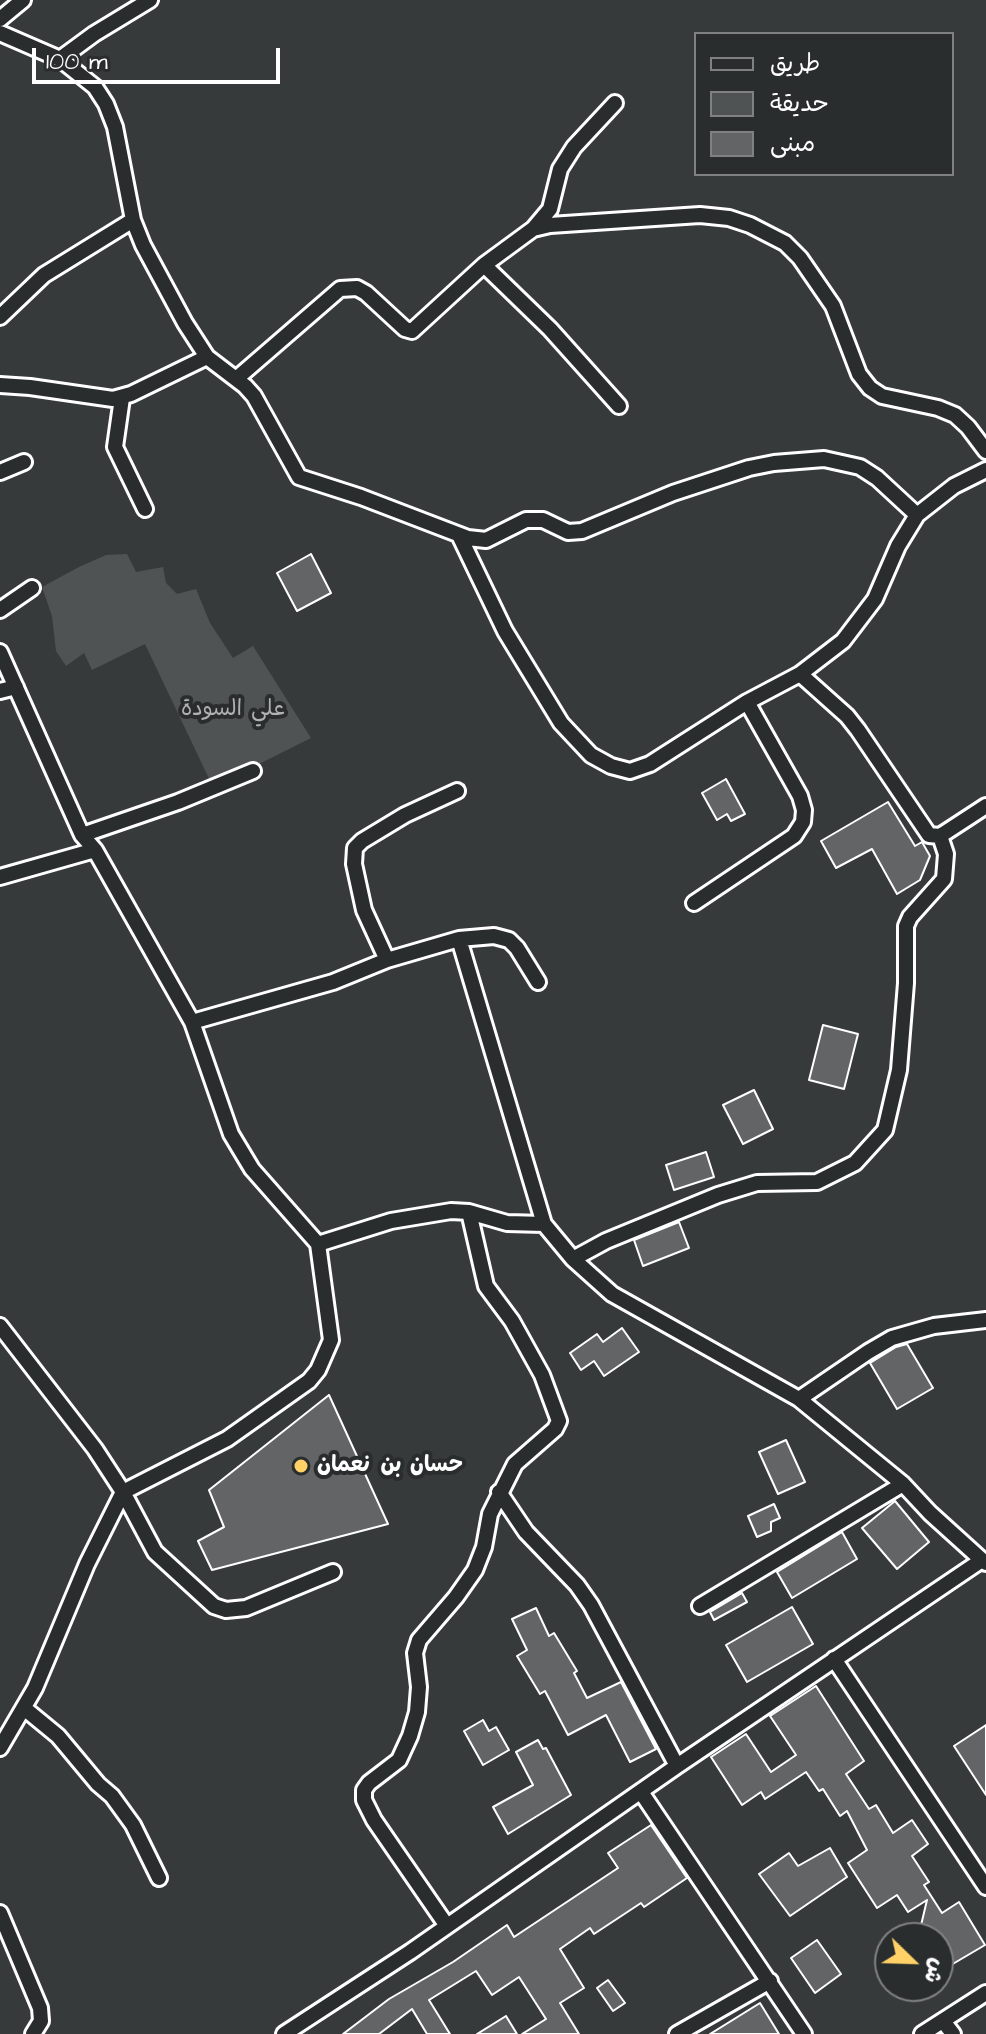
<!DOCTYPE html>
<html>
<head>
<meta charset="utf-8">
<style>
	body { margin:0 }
	#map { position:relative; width:986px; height:2034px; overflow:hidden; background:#373a3b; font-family:"Architects Daughter","Playpen Sans Arabic",sans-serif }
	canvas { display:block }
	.legend { position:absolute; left:694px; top:32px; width:260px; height:144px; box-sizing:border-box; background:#2a2d2e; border:2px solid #7f8182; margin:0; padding:10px 14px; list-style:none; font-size:24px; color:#fff }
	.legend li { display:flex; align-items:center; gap:16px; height:40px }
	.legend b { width:40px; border:2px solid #7f8182 }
	.north { position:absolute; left:874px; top:1922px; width:80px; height:80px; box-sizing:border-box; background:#2a2d2e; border:2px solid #7f8182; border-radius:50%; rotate:113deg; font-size:22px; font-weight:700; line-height:32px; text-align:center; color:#fff }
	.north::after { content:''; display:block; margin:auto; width:28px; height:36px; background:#ffd166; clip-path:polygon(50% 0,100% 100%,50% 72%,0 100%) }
	.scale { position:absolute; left:32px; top:48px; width:248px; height:36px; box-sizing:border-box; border:4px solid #fff; border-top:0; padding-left:10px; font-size:24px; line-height:28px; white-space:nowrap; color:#fff; -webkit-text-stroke:6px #2a2d2e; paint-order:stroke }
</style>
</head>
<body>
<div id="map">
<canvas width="986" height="2034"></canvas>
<ul class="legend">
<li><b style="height:10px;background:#2a2d2e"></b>طريق</li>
<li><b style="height:22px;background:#505354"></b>حديقة</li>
<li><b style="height:22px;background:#636465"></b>مبنى</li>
</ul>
<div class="north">ش</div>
<div class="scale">100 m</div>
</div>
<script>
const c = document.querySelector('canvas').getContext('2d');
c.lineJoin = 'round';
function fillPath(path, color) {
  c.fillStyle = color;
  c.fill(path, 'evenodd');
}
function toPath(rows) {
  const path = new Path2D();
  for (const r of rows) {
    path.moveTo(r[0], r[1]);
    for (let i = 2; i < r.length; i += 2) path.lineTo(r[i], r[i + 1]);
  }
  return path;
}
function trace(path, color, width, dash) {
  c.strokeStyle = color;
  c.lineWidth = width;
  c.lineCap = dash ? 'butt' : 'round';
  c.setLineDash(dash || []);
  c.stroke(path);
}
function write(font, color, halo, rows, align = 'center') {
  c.font = font + ' "Architects Daughter","Playpen Sans Arabic",sans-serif';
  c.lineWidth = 8;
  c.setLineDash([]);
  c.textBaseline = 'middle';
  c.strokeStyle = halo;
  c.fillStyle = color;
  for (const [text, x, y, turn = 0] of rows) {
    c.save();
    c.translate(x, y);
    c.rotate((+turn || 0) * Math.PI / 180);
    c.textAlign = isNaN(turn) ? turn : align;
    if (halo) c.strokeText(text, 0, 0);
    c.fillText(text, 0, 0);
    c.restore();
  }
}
fillPath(toPath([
	[127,554,136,572,163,567,166,583,177,594,196,589,210,623,233,658,253,646,311,738,213,787,145,644,92,670,84,653,66,666,56,651,52,616,42,587,79,567,106,555]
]), '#505354');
const building = toPath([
	[311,554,331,593,297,611,277,573,311,554],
	[726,779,745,814,731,821,727,814,717,820,702,793,726,779],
	[888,802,915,846,922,842,930,856,920,880,897,894,872,849,836,868,821,841,888,802],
	[823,1025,858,1034,844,1089,809,1080,823,1025],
	[754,1090,773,1129,743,1144,723,1105,754,1090],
	[706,1152,714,1177,674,1190,666,1165,706,1152],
	[679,1222,689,1248,643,1266,634,1240,679,1222],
	[622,1328,639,1352,604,1376,594,1361,581,1370,570,1353,597,1334,603,1342,622,1328],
	[907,1344,933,1388,897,1409,870,1363,896,1347,907,1344],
	[329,1395,388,1524,212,1570,198,1541,224,1527,209,1490,329,1395],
	[786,1440,805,1482,778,1494,759,1452,786,1440],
	[895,1501,929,1542,897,1569,862,1528,895,1501],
	[774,1504,780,1518,771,1522,771,1531,757,1537,748,1516,774,1504],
	[842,1532,857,1559,792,1598,777,1572,842,1532],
	[742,1593,747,1602,714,1620,710,1612,742,1593],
	[792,1607,813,1644,747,1682,726,1645,792,1607],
	[536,1608,549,1636,554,1633,577,1671,574,1673,587,1698,621,1682,656,1749,630,1762,606,1715,568,1735,545,1691,540,1694,517,1656,527,1650,512,1619,536,1608],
	[816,1686,864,1761,846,1774,869,1809,876,1805,893,1833,912,1820,928,1844,912,1856,929,1882,924,1885,942,1913,959,1902,985,1945,951,1965,946,1956,938,1961,938,1938,918,1938,927,1900,908,1912,897,1895,877,1908,848,1863,867,1850,847,1811,840,1816,823,1789,819,1791,806,1772,765,1799,761,1792,742,1805,711,1757,746,1734,771,1772,796,1755,770,1716,816,1686],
	[483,1720,489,1731,496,1727,509,1750,483,1765,464,1731,483,1720],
	[986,1725,986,1795,954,1746,986,1725],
	[538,1740,543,1749,546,1748,571,1795,508,1834,493,1807,533,1785,516,1752,538,1740],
	[651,1825,687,1878,644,1907,641,1903,594,1934,590,1928,560,1949,584,1988,560,2003,579,2034,522,2034,546,2019,519,1977,492,1995,476,1971,429,2000,450,2034,427,2034,412,2009,379,2034,343,2034,389,1999,453,1962,507,1925,514,1937,618,1868,608,1853,651,1825],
	[830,1848,847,1877,790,1916,759,1874,789,1853,798,1866,830,1848],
	[817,1940,841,1974,815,1993,791,1958,817,1940],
	[608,1980,625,2003,613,2011,597,1988,608,1980],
	[760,2003,779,2034,710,2034,760,2003],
	[506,2016,517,2034,477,2034,506,2016]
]);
fillPath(building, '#636465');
trace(building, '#fff', 2);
const street = toPath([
	[0,19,23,0],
	[0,33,60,59,95,87,106,104,115,127,133,220,143,245,185,323,207,357,131,394,113,399,30,387,0,385],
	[60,59,94,34,150,0],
	[534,228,550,209,560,169,574,147,615,103],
	[484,265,533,229,550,225,700,215,729,218,750,225,785,243,800,258,833,306,859,374,870,388,882,396,938,408,955,415,968,427,986,451],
	[0,317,44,275,133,220],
	[207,357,245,386,254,396,299,477,361,497,468,538,486,540,526,520,543,520,568,532,582,531,673,493,749,468,774,463,824,459,860,467,877,478,917,515],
	[236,379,340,289,357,288,366,293,405,329,412,331,484,265,550,329,619,406],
	[122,398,115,447,145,509],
	[0,472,24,462],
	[459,535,505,631,561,723,591,755,611,766,630,771,650,764,747,702,800,674,843,641,875,599,898,546,917,515,954,486,986,470],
	[0,610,32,588],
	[0,652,82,835,95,850],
	[800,674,847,716,858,730,929,835,940,836,986,806],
	[0,691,16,687],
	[82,835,178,802,253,771],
	[0,877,95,850,192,1022,231,1134,252,1169,318,1244,331,1340,318,1370,309,1381,227,1439,123,1492,87,1564,35,1688,0,1748],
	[694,903,794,836,803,822,804,810,800,796,747,702],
	[459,939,544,1224,573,1259,612,1294,799,1399,903,1484,930,1513,982,1560],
	[387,960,364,910,354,864,355,848,362,841,405,815,457,791],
	[192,1022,333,982,387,960,459,939,494,936,509,940,517,948,538,982],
	[318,1244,391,1221,451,1211,469,1212,507,1223,544,1224],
	[573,1259,606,1241,718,1195,757,1183,817,1182,855,1163,885,1130,899,1070,906,983,906,926,910,917,944,879,946,854,940,836],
	[0,1326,95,1449,123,1492,155,1552,214,1606,226,1610,246,1608,333,1572],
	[799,1399,868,1352,892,1338,934,1326,986,1320],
	[499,1492,526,1532,577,1585,591,1605,677,1766],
	[700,1606,903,1484],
	[834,1659,986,1887],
	[24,1708,58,1736,98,1784,112,1796,133,1825,159,1878],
	[641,1792,804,2034],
	[0,1913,40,2008,41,2021,33,2034],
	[447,1926,374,1820,364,1800,364,1790,369,1783,399,1760,410,1736,417,1712,419,1687,415,1653,419,1640,456,1597,475,1570,484,1547,490,1514,515,1464,555,1429,559,1421,542,1375,512,1321,486,1286,469,1212],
	[943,2021,953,2034],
	[284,2034,410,1952,677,1766,982,1560,986,1563],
	[677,2034,770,1981],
	[922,2034,986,1993]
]);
trace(street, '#fff', 20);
trace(street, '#2a2d2e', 14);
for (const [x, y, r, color] of [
	[301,1466,8,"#ffd166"]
]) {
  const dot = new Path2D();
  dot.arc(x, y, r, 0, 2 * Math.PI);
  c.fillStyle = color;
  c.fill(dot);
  trace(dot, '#2a2d2e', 3);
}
write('22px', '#b0b2b2', '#2a2d2e', [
	["علي السودة",233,710]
]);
write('bold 22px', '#fff', '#2a2d2e', [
	["حسان بن نعمان",317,1466]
], 'left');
</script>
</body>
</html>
